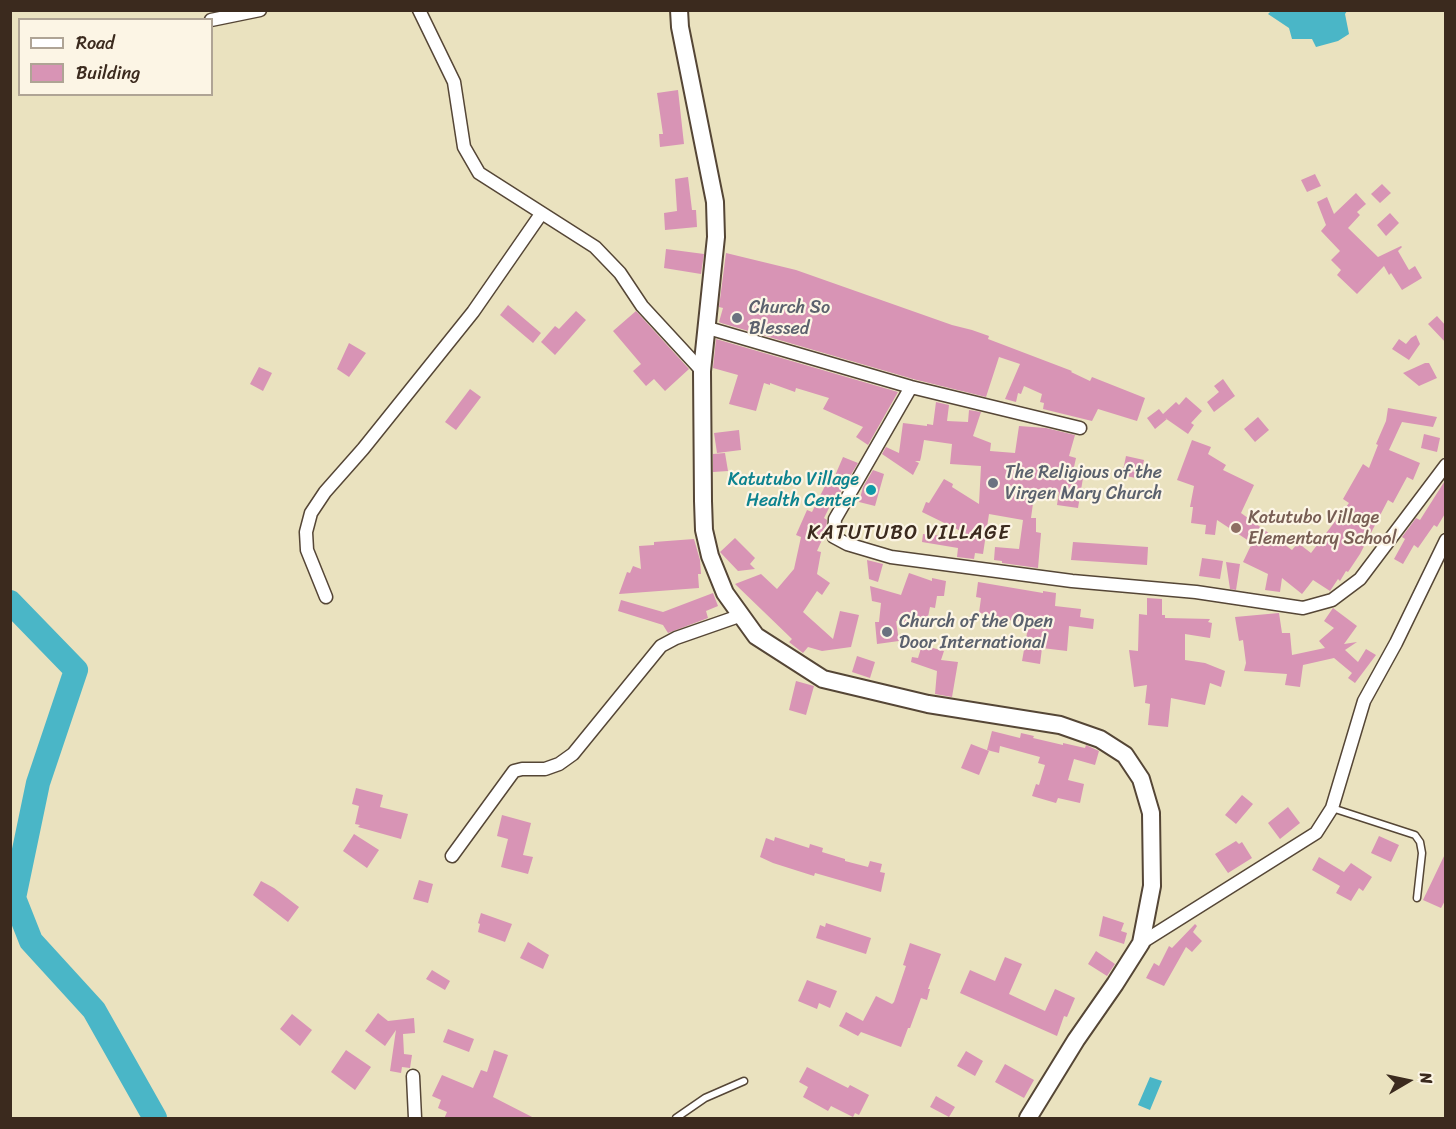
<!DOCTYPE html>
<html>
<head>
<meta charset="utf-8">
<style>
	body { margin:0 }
	#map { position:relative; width:1456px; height:1129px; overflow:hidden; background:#eae2bf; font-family:Sriracha,sans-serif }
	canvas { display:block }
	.frame { position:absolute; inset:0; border:12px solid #3b2a1e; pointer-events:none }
	.legend { position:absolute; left:18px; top:18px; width:195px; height:78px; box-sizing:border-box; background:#fcf5e5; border:2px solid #afa495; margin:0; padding:8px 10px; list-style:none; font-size:18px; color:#3b2a1e }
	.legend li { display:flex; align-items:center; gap:12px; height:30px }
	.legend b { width:30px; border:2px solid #afa495 }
	.north { position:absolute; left:1378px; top:1051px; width:60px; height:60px; -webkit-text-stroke:4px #fcf5e5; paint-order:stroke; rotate:81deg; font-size:16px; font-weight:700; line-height:24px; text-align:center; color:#3b2a1e }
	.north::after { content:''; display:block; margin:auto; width:21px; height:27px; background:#3b2a1e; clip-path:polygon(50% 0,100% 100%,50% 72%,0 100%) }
</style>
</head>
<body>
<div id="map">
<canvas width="1456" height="1129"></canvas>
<div class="frame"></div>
<ul class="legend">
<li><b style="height:8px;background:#fff"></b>Road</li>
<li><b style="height:16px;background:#d894b5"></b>Building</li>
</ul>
<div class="north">N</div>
</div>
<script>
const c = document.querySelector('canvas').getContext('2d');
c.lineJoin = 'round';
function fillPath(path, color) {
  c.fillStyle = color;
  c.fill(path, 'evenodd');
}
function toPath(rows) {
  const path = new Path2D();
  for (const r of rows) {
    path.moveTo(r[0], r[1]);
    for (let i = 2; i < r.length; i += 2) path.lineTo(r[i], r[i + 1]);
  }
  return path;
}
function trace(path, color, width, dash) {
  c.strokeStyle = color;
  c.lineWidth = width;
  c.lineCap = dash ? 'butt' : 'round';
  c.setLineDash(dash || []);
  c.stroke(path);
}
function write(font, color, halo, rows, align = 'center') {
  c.font = font + ' Sriracha,sans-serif';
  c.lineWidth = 4.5;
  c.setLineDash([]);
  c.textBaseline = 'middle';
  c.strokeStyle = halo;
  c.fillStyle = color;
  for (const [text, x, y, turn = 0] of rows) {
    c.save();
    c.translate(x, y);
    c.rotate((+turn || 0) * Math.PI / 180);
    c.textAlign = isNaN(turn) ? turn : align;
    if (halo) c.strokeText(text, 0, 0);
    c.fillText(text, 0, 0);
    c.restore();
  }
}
fillPath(toPath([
	[1271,11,1347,11,1345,14,1349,34,1338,41,1316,47,1312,39,1292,39,1289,28,1268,14],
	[1150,1077,1162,1081,1150,1110,1138,1105]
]), '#4ab6c7');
trace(toPath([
	[10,602,76,670,38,783,14,898,31,941,94,1010,155,1118]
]), '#4ab6c7', 24);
fillPath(toPath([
	[678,90,684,144,660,147,659,134,663,134,657,93],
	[1315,174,1321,186,1307,192,1301,180],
	[688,177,692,210,696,210,697,227,665,230,664,213,677,211,675,179],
	[1382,184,1391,193,1380,203,1371,194],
	[1356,193,1366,204,1357,212,1360,215,1348,228,1378,257,1401,246,1402,247,1398,251,1409,270,1415,266,1422,278,1402,290,1391,273,1389,275,1384,266,1357,294,1337,275,1341,270,1331,260,1340,251,1321,231,1326,225,1317,202,1327,197,1334,214],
	[1390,213,1399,223,1386,236,1377,225],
	[666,249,704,254,701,274,664,268],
	[726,253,796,270,952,325,972,330,989,336,988,339,1072,371,1071,372,1090,381,1092,377,1145,398,1137,421,1098,409,1092,421,1043,409,1044,403,1040,402,1042,394,1024,386,1021,394,1018,393,1016,402,1005,399,1020,364,999,357,986,397,913,379,721,323,719,322,723,308,719,307],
	[508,305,541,333,533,343,500,315],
	[576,311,586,320,555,355,541,342,555,326,559,329],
	[636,311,689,369,665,391,654,379,646,386,633,371,641,364,613,331],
	[1437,316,1446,326,1446,343,1428,324],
	[1416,335,1420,344,1409,360,1392,349,1399,339,1406,344,1411,338],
	[716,339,898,392,868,445,856,437,863,427,823,409,829,398,806,391,796,388,795,392,770,383,770,385,764,383,756,411,729,404,738,375,713,368],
	[349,343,366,353,349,377,337,369],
	[1425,363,1429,363,1437,378,1419,386,1403,373],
	[259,367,272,373,263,391,250,384],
	[1223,379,1235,396,1214,412,1207,402,1219,392,1214,386],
	[470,389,481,397,456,430,445,422],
	[1186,397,1202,411,1191,423,1194,425,1188,434,1165,418,1167,419,1155,429,1147,418,1159,409,1163,414,1176,402,1179,405],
	[936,402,949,405,947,421,968,422,969,410,981,412,973,436,991,443,990,451,1015,453,1019,426,1046,428,1075,435,1069,456,1076,458,1072,476,1083,478,1078,508,1057,505,1059,492,1035,489,1031,518,1036,518,1036,532,1041,533,1038,568,1002,563,1002,561,994,560,995,547,1019,549,1023,520,989,514,983,554,975,553,974,559,957,557,958,548,922,542,923,534,977,539,922,512,926,502,929,503,944,479,953,484,952,487,979,504,981,466,950,464,952,444,924,440,921,457,920,461,915,461,919,463,913,475,882,454,886,447,899,453,903,423,927,426,927,424,933,425],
	[1388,408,1437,417,1433,427,1402,422,1389,450,1420,463,1413,480,1407,477,1393,503,1388,500,1360,554,1348,572,1346,571,1340,581,1338,579,1330,591,1313,580,1302,594,1282,578,1280,592,1265,590,1268,574,1243,562,1252,543,1217,520,1215,535,1205,534,1206,525,1191,523,1193,507,1190,507,1194,486,1177,480,1192,440,1211,447,1208,454,1226,465,1223,470,1254,485,1241,513,1292,550,1298,543,1311,553,1349,503,1343,499,1363,464,1369,468,1378,445,1376,444,1386,421],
	[1258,417,1269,430,1255,442,1244,429],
	[739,430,741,450,717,453,714,433],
	[1424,434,1440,438,1437,452,1421,448],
	[725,453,728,471,713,472,713,454],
	[1126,456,1144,460,1140,479,1122,475],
	[843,457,858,463,840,493,837,492,824,518,827,520,826,531,817,551,821,552,817,574,830,583,822,595,817,591,803,612,833,639,840,611,859,615,851,647,822,651,808,647,803,653,789,642,792,639,735,584,761,574,777,589,794,569,801,537,796,535,807,510,812,512,830,476,834,478],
	[873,470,884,474,875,506,859,502,863,487],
	[1446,479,1446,512,1437,527,1434,525,1418,548,1414,545,1403,564,1394,559,1405,539,1402,537,1416,518,1420,520],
	[735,538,755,558,750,564,755,569,738,571,720,552],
	[694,539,700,560,701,574,698,574,699,588,619,594,627,572,630,573,633,566,641,569,639,546,654,545,654,542],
	[1073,542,1148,547,1147,565,1071,560],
	[1202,558,1223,561,1220,579,1199,576],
	[867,560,883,564,878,582,869,579],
	[1226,562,1240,564,1236,590,1230,589],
	[909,573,932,581,932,578,946,581,944,596,937,596,935,608,930,607,926,627,896,621,899,641,877,644,875,622,879,622,881,603,872,601,870,586,901,595],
	[978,582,1043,593,1043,591,1056,593,1055,606,1081,609,1080,617,1094,619,1093,629,1069,626,1067,651,1042,648,1040,664,1022,661,1029,622,994,619,994,615,979,613,981,598,976,597],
	[713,593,718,606,706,611,708,618,668,633,663,625,618,611,621,600,663,612],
	[1147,598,1162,599,1162,615,1165,615,1165,618,1210,619,1208,622,1212,623,1210,638,1185,634,1185,660,1205,663,1225,671,1221,687,1210,683,1205,705,1171,698,1168,727,1148,725,1150,704,1145,703,1147,685,1134,687,1129,650,1138,651,1139,614,1147,615],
	[1333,608,1357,626,1344,644,1357,642,1345,650,1358,662,1366,649,1376,655,1355,683,1348,678,1352,673,1334,658,1303,665,1300,687,1285,685,1287,674,1244,671,1246,663,1243,640,1239,641,1235,617,1279,613,1282,633,1290,633,1292,655,1325,648,1319,641,1334,628,1324,621],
	[922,645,944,651,941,660,958,662,952,697,935,694,937,671,911,662,912,657,918,658],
	[857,656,875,662,870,678,852,672],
	[796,681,814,686,806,715,789,710],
	[992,731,1020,738,1021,733,1034,736,1033,738,1063,745,1063,743,1085,748,1086,745,1099,751,1095,765,1074,759,1068,780,1084,784,1080,803,1058,798,1056,803,1032,796,1036,784,1039,785,1045,765,1038,763,1040,757,1000,746,999,753,987,750],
	[971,744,989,751,979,775,961,768],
	[356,788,383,795,380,807,408,814,401,839,358,827,360,825,355,824,359,806,352,804],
	[1242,795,1253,804,1236,824,1225,815],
	[1288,807,1300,823,1280,839,1268,823],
	[502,815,531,823,523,855,533,857,528,874,501,867,508,839,497,836],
	[354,834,379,850,367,868,343,851],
	[1379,836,1399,845,1391,862,1371,853],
	[775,837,809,848,810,844,823,848,822,852,845,859,845,861,868,867,870,861,882,864,880,872,885,873,881,892,815,873,814,876,773,863,760,857,766,838,774,841],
	[1236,841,1239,844,1242,842,1252,858,1228,873,1215,854],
	[1446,852,1446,899,1441,908,1423,900],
	[1319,857,1344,872,1351,863,1372,877,1363,891,1359,888,1351,901,1336,893,1340,886,1312,870],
	[419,880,433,884,428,903,413,899],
	[261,881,274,888,299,907,288,922,253,895],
	[481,913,512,924,505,942,478,932,480,924,478,923],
	[1103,916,1124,923,1121,931,1127,933,1124,944,1099,936],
	[826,923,871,938,866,954,816,938,820,925,825,927],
	[1195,924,1197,926,1193,932,1202,941,1192,952,1186,947,1164,986,1146,978,1154,963,1159,966,1169,946,1172,948],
	[528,942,549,955,543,969,520,958],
	[910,943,941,954,928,989,930,989,927,1000,921,998,910,1028,908,1028,901,1047,861,1032,858,1036,839,1026,846,1012,863,1021,876,996,892,1004,894,1002,906,966,903,965],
	[1096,951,1115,964,1107,976,1088,964],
	[1005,957,1022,964,1009,994,1045,1011,1055,989,1075,998,1067,1017,1064,1016,1057,1036,960,993,970,970,995,981],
	[432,970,450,981,445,990,426,979],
	[807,980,837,991,830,1008,819,1003,817,1009,798,1001],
	[378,1013,388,1021,414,1018,415,1033,403,1034,404,1054,412,1055,410,1068,402,1067,401,1073,390,1071,396,1030,385,1046,365,1031],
	[292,1014,312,1030,300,1046,280,1029],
	[448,1029,474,1039,469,1052,443,1042],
	[346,1050,371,1067,355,1090,331,1072],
	[494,1050,508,1055,493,1097,536,1119,444,1119,447,1112,438,1108,441,1100,432,1096,442,1075,473,1088,481,1070,487,1072],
	[966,1051,983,1061,975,1076,957,1066],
	[1005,1064,1034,1080,1024,1098,995,1082],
	[807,1067,848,1088,850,1085,869,1095,859,1115,855,1113,853,1117,831,1106,828,1111,803,1097,808,1087,799,1082],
	[936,1096,955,1107,949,1117,930,1107]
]), '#d894b5');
const service = toPath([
	[1332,808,1415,835,1420,842,1422,853,1417,898],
	[676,1118,705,1098,744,1081]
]);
const minor = toPath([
	[419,10,454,82,464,147,479,173,595,247,620,273,642,306,702,371],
	[211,20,260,10],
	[708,328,911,387,1080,428],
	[911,387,835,519,834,537,847,544,891,557,1072,581,1196,592,1303,608,1332,600,1360,579,1446,465],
	[326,597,307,550,306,532,311,513,325,492,363,449,473,312,541,214],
	[452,856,514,771,522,769,545,769,559,764,573,754,661,646,676,638,742,615],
	[1141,943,1316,833,1332,808,1364,701,1396,643,1446,540],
	[413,1076,415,1118]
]);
const tertiary = toPath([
	[679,10,680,27,715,202,716,237,702,371,703,501,704,530,710,556,725,593,756,636,823,679,928,704,1060,725,1100,739,1125,755,1141,779,1151,813,1152,886,1141,943,1115,984,1076,1040,1028,1118]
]);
trace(service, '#554636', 9);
trace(minor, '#554636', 15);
trace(tertiary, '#554636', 20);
trace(service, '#fff', 6);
trace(minor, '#fff', 12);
trace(tertiary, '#fff', 16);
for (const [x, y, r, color] of [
	[737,318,6,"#6b7280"],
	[993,483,6,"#6b7280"],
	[871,490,6,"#0f9aa8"],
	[1236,528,6,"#8d6e63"],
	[887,632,6,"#6b7280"]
]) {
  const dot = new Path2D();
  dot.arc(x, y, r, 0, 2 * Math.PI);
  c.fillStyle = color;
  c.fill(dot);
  trace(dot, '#fcf5e5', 2);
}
write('18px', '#5b616d', '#fcf5e5', [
	["Church So",749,308],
	["Blessed",749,329],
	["The Religious of the",1005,473],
	["Virgen Mary Church",1005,494],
	["Church of the Open",899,622],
	["Door International",899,643]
], 'left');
write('18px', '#0d838f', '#fcf5e5', [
	["Katutubo Village",859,480],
	["Health Center",859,501]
], 'right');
write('18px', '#785e54', '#fcf5e5', [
	["Katutubo Village",1248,518],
	["Elementary School",1248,539]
], 'left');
c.letterSpacing = '1.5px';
write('20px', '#3b2a1e', '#fcf5e5', [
	["KATUTUBO VILLAGE",909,534]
]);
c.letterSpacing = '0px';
</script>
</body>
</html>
